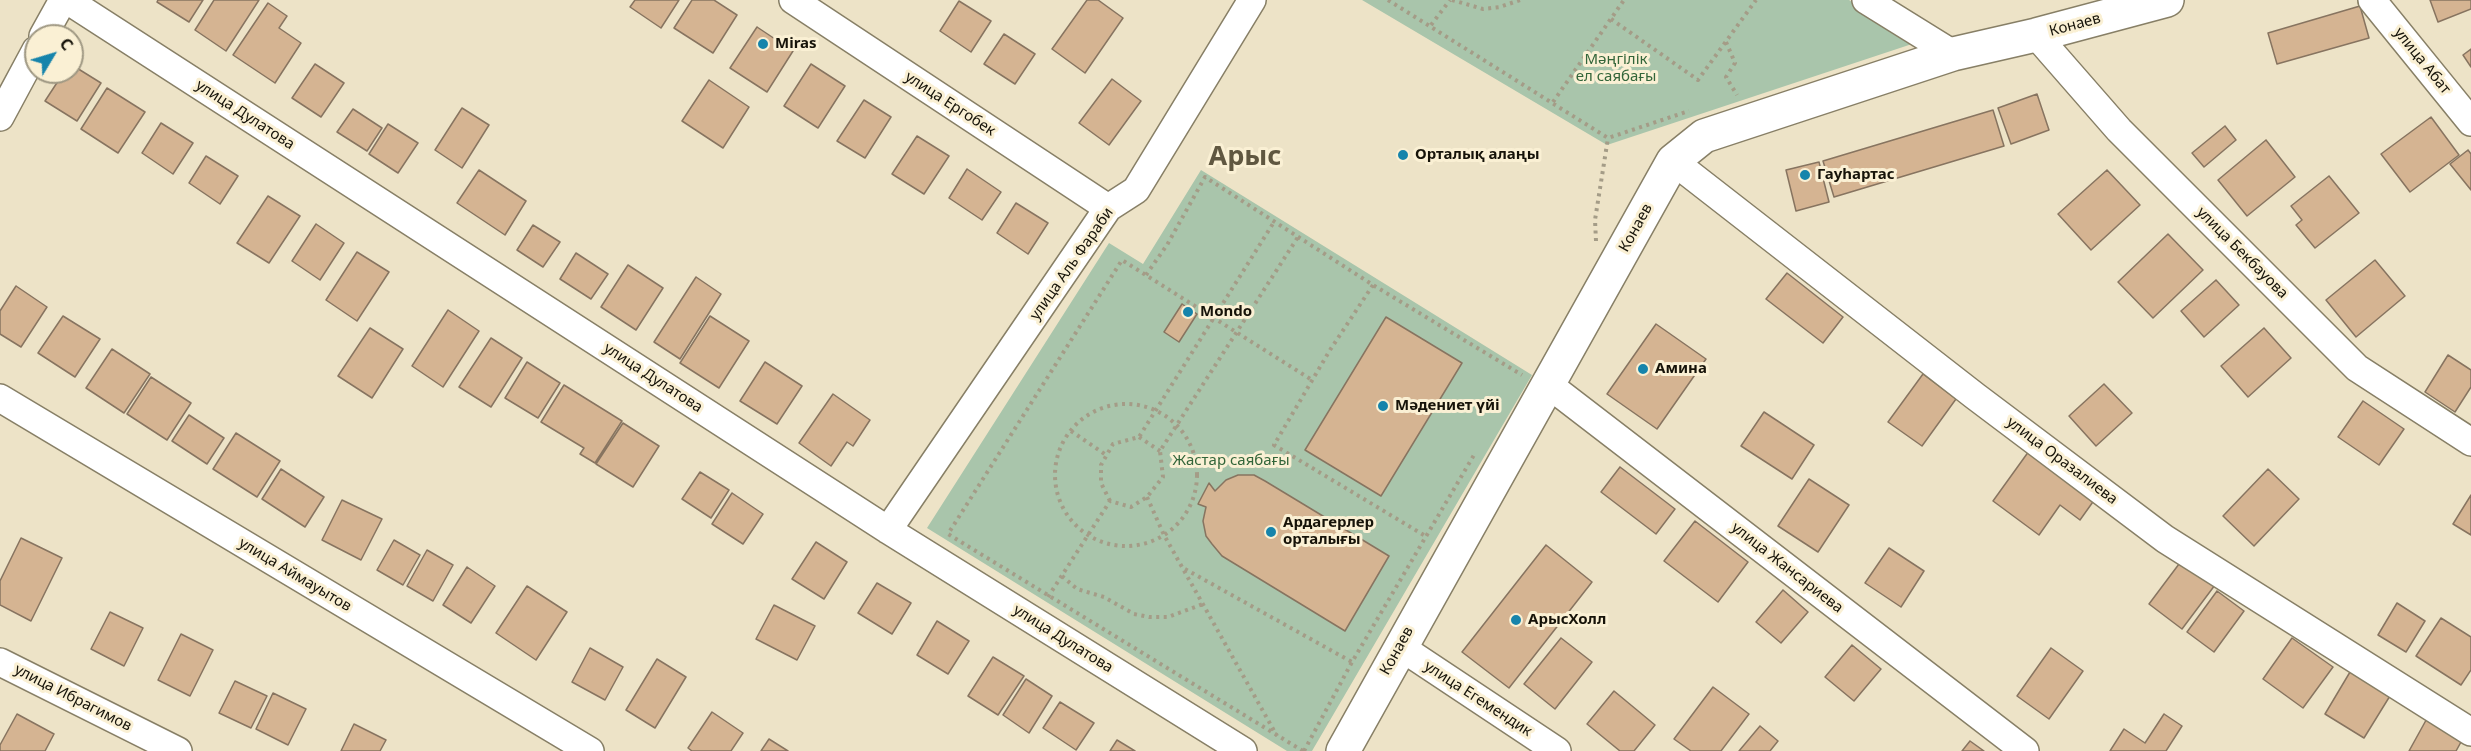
<!DOCTYPE html>
<html>
<head>
<meta charset="utf-8">
<style>
	body { margin:0 }
	#map { position:relative; width:2471px; height:751px; overflow:hidden; background:#ede3c7; font-family:"Noto Sans",sans-serif }
	canvas { display:block }
	.north { position:absolute; left:24px; top:24px; width:60px; height:60px; box-sizing:border-box; background:#faf0d4; border:2px solid #9f9883; border-radius:50%; rotate:52deg; font-size:16px; font-weight:700; line-height:24px; text-align:center; color:#161309 }
	.north::after { content:''; display:block; margin:auto; width:21px; height:27px; background:#1684ab; clip-path:polygon(50% 0,100% 100%,50% 72%,0 100%) }
</style>
</head>
<body>
<div id="map">
<canvas width="2471" height="751"></canvas>
<div class="north">С</div>
</div>
<script>
const c = document.querySelector('canvas').getContext('2d');
c.lineJoin = 'round';
function fillPath(path, color) {
  c.fillStyle = color;
  c.fill(path, 'evenodd');
}
function toPath(rows) {
  const path = new Path2D();
  for (const r of rows) {
    if (r.length === 3) {
      path.moveTo(r[0] + r[2], r[1]);
      path.arc(r[0], r[1], r[2], 0, 2 * Math.PI);
      continue;
    }
    path.moveTo(r[0], r[1]);
    for (let i = 2; i < r.length; i += 2) path.lineTo(r[i], r[i + 1]);
  }
  return path;
}
function trace(path, color, width, dash) {
  c.strokeStyle = color;
  c.lineWidth = width;
  c.lineCap = dash ? 'butt' : 'round';
  c.setLineDash(dash || []);
  c.stroke(path);
}
function write(font, color, halo, rows, align = 'center') {
  c.font = font + ' "Noto Sans",sans-serif';
  c.lineWidth = 6;
  c.setLineDash([]);
  c.textBaseline = 'middle';
  c.strokeStyle = halo;
  c.fillStyle = color;
  for (const [text, x, y, turn = 0] of rows) {
    c.save();
    c.translate(x, y);
    c.rotate((+turn || 0) * Math.PI / 180);
    c.textAlign = isNaN(turn) ? turn : align;
    if (halo) c.strokeText(text, 0, 0);
    c.fillText(text, 0, 0);
    c.restore();
  }
}
fillPath(toPath([
	[1362,0,1849,0,1915,43,1607,145],
	[1201,170,1532,375,1312,751,1287,751,927,528,1109,243,1143,264]
]), '#a9c5ab');
const building = toPath([
	[158,0,203,0,189,22,157,2,158,0],
	[214,0,259,0,226,51,195,30,214,0],
	[635,0,679,0,661,28,630,7,635,0],
	[692,0,714,0,737,15,713,53,674,28,692,0],
	[1087,0,1098,0,1123,18,1085,73,1052,49,1087,0],
	[2430,0,2471,0,2471,9,2438,22,2430,0],
	[959,1,991,21,971,52,940,31,959,1],
	[268,3,287,16,279,28,301,43,275,83,233,55,268,3],
	[2360,6,2369,38,2277,64,2268,33,2360,6],
	[757,27,793,51,767,92,730,68,757,27],
	[1004,34,1035,54,1015,84,984,64,1004,34],
	[2471,49,2471,67,2463,55,2471,49],
	[315,64,344,83,321,117,292,98,315,64],
	[811,64,845,86,818,128,784,106,811,64],
	[72,65,101,83,77,121,45,101,64,72,72,72,72,65],
	[1112,79,1141,101,1109,145,1079,123,1112,79],
	[709,80,749,107,723,148,682,121,709,80],
	[107,88,145,112,118,153,81,129,107,88],
	[2037,94,2049,130,2011,144,1998,108,2037,94],
	[864,100,891,117,865,158,837,141,864,100],
	[462,108,489,125,462,168,435,150,462,108],
	[353,109,382,128,367,151,337,132,353,109],
	[1993,110,2004,146,1834,197,1823,161,1993,110],
	[2431,117,2459,155,2410,192,2381,154,2431,117],
	[161,123,193,143,173,174,142,153,161,123],
	[388,124,418,143,398,173,369,154,388,124],
	[2225,126,2236,140,2204,167,2192,153,2225,126],
	[917,136,949,156,924,194,892,174,917,136],
	[2266,140,2295,177,2247,216,2218,180,2266,140],
	[2468,150,2471,154,2471,190,2450,164,2468,150],
	[206,156,238,176,220,204,189,183,206,156],
	[1819,162,1829,202,1796,211,1786,170,1819,162],
	[967,169,1001,192,982,220,949,198,967,169],
	[479,170,526,201,505,235,457,203,479,170],
	[2107,170,2140,205,2091,250,2058,214,2107,170],
	[2329,176,2359,213,2315,248,2296,225,2302,220,2291,206,2329,176],
	[268,196,300,216,269,263,237,243,268,196],
	[1016,203,1048,223,1028,254,997,233,1016,203],
	[316,224,344,243,320,280,292,261,316,224],
	[533,225,560,242,543,267,517,250,533,225],
	[2168,234,2203,270,2153,318,2118,282,2168,234],
	[357,252,389,272,357,321,326,300,357,252],
	[576,253,608,274,591,299,560,279,576,253],
	[2375,260,2405,296,2356,337,2326,300,2375,260],
	[628,265,663,288,636,330,601,307,628,265],
	[1787,273,1843,317,1823,343,1766,299,1787,273],
	[696,277,721,294,680,359,654,342,696,277],
	[2216,280,2239,305,2204,337,2181,311,2216,280],
	[16,286,47,307,21,347,0,334,0,311,16,286],
	[1182,304,1197,314,1179,342,1164,332,1182,304],
	[448,310,479,331,443,387,412,366,448,310],
	[63,316,100,339,75,377,38,353,63,316],
	[710,316,749,341,719,388,680,363,710,316],
	[1386,317,1462,363,1381,496,1305,450,1386,317],
	[1656,324,1706,359,1657,429,1607,394,1656,324],
	[370,328,403,349,372,398,338,376,370,328],
	[2264,328,2291,358,2248,397,2221,366,2264,328],
	[491,338,522,358,491,407,459,387,491,338],
	[112,349,150,374,124,413,86,388,112,349],
	[2448,355,2471,370,2471,387,2455,412,2425,392,2448,355],
	[527,362,560,383,538,418,505,398,527,362],
	[765,362,802,386,777,424,740,401,765,362],
	[1923,374,1956,399,1922,446,1888,422,1923,374],
	[151,377,191,403,167,440,127,414,151,377],
	[2104,384,2132,413,2096,446,2069,416,2104,384],
	[564,385,622,421,595,463,580,454,584,448,541,422,564,385],
	[833,394,870,420,853,446,847,442,831,466,799,443,833,394],
	[2363,401,2404,429,2379,465,2338,437,2363,401],
	[1764,412,1814,445,1792,479,1741,446,1764,412],
	[189,415,224,438,207,464,172,441,189,415],
	[623,423,659,446,633,487,596,464,623,423],
	[236,433,280,461,257,497,213,469,236,433],
	[2029,451,2095,499,2080,520,2060,505,2039,535,1993,501,2029,451],
	[1620,467,1675,509,1656,534,1601,492,1620,467],
	[281,469,324,497,305,527,262,499,281,469],
	[2268,469,2299,499,2254,546,2223,516,2268,469],
	[700,472,729,490,711,518,682,499,700,472],
	[1238,475,1254,475,1265,481,1389,556,1345,631,1222,556,1212,544,1206,536,1203,521,1206,507,1198,504,1209,483,1215,491,1226,480,1238,475],
	[1809,479,1849,505,1818,552,1778,526,1809,479],
	[732,493,763,514,743,544,712,524,732,493],
	[2471,495,2471,535,2453,524,2471,495],
	[342,500,382,519,361,560,322,540,342,500],
	[1695,521,1748,562,1718,602,1664,561,1695,521],
	[21,538,62,558,31,621,0,605,0,581,21,538],
	[394,540,420,555,403,585,377,570,394,540],
	[816,542,847,562,824,599,792,579,816,542],
	[1546,545,1592,582,1509,688,1462,652,1546,545],
	[1889,548,1924,571,1901,607,1865,583,1889,548],
	[427,550,453,565,433,601,407,586,427,550],
	[2182,560,2215,585,2182,629,2149,604,2182,560],
	[467,567,495,586,471,623,443,605,467,567],
	[877,583,911,603,892,634,858,613,877,583],
	[527,586,567,612,536,660,496,633,527,586],
	[1783,590,1808,612,1781,643,1756,622,1783,590],
	[2217,591,2244,611,2214,652,2187,632,2217,591],
	[2397,603,2425,621,2406,652,2378,635,2397,603],
	[774,605,815,626,797,660,756,639,774,605],
	[110,612,143,628,124,666,91,649,110,612],
	[2441,618,2471,637,2471,670,2461,685,2416,656,2441,618],
	[937,621,969,641,948,674,917,655,937,621],
	[181,634,213,650,190,696,158,680,181,634],
	[1561,638,1592,662,1555,709,1524,684,1561,638],
	[2292,638,2333,667,2303,708,2263,679,2292,638],
	[1852,645,1881,669,1854,701,1825,677,1852,645],
	[590,648,623,667,605,700,572,682,590,648],
	[2051,648,2083,671,2049,719,2017,696,2051,648],
	[993,657,1024,676,998,715,968,696,993,657],
	[657,659,686,677,655,728,626,710,657,659],
	[2353,667,2393,691,2364,738,2325,714,2353,667],
	[1026,679,1052,696,1029,733,1003,715,1026,679],
	[235,681,267,696,251,728,219,713,235,681],
	[1713,687,1749,714,1721,751,1691,751,1674,739,1713,687],
	[1614,691,1655,725,1634,751,1620,751,1587,724,1614,691],
	[273,693,306,709,288,745,256,729,273,693],
	[1060,702,1094,723,1076,750,1043,728,1060,702],
	[712,712,743,733,731,751,692,751,688,748,712,712],
	[2430,713,2466,733,2456,751,2409,751,2430,713],
	[17,714,54,734,45,751,0,751,0,745,17,714],
	[2164,714,2182,726,2166,751,2110,751,2124,729,2145,743,2164,714],
	[354,724,386,740,380,751,341,751,354,724],
	[1760,726,1778,741,1770,751,1739,751,1760,726],
	[769,739,788,751,761,751,769,739],
	[1117,740,1135,751,1110,751,1117,740],
	[1970,741,1984,751,1962,751,1970,741]
]);
fillPath(building, '#d5b492');
trace(building, '#877460', 1.5);
const minor = toPath([
	[67,0,888,530,1243,751],
	[793,0,1108,208],
	[1866,0,1953,54],
	[2372,0,2471,122],
	[2036,35,2119,130,2357,368,2471,442],
	[43,36,63,0],
	[0,117,36,50],
	[1673,161,1975,396,2165,539,2471,732],
	[1549,385,2025,751],
	[0,398,590,751],
	[888,530,1108,208,1136,190,1252,0],
	[1399,646,1557,751],
	[0,662,178,751]
]);
const major = toPath([
	[1343,751,1673,161,1704,136,1953,54,2036,35,2167,0]
]);
trace(minor, '#877f66', 30);
trace(major, '#877f66', 36);
trace(toPath([
	[1388,0,1608,138,1689,111],
	[1452,0,1483,9,1500,7,1520,0],
	[1611,19,1698,80,1756,0],
	[1431,25,1450,0],
	[1726,42,1735,63,1726,77,1737,95],
	[1553,102,1624,0],
	[1596,241,1595,220,1608,138],
	[1146,275,1167,245,1205,177,1373,285,1522,375],
	[1373,285,1330,350,1274,445,1427,537],
	[1126,475,71],
	[1071,431,1106,455],
	[1139,437,1160,451],
	[1147,497,1164,535,1277,736],
	[1110,501,1101,483,1101,465,1113,444,1139,437,1274,222],
	[1185,569,1352,662],
	[1062,576,1077,589,1104,597,1134,614,1149,617,1168,617,1203,604],
	[1048,597,1110,501,1131,507,1147,497,1163,477,1160,451,1298,237],
	[1303,751,948,534,1122,260,1312,380],
	[1304,751,1352,662,1474,455]
]), '#a49c87', 4, [3, 4.5]);
trace(minor, '#fff', 27);
trace(major, '#fff', 33);
for (const [x, y, r, color] of [
	[763,44,6,"#1684ab"],
	[1403,155,6,"#1684ab"],
	[1805,175,6,"#1684ab"],
	[1188,312,6,"#1684ab"],
	[1643,369,6,"#1684ab"],
	[1383,406,6,"#1684ab"],
	[1271,532,6,"#1684ab"],
	[1516,620,6,"#1684ab"]
]) {
  const dot = new Path2D();
  dot.arc(x, y, r, 0, 2 * Math.PI);
  c.fillStyle = color;
  c.fill(dot);
  trace(dot, '#faf0d4', 2);
}
write('15px', '#161309', '#faf0d4', [
	["Конаев",2075,25,-15],
	["улица Абат",2422,61,51],
	["улица Ергобек",950,104,33],
	["улица Дулатова",245,115,33],
	["Конаев",1636,228,-61],
	["улица Бекбауова",2242,253,45],
	["улица Аль Фараби",1072,264,-55],
	["улица Дулатова",653,378,33],
	["улица Оразалиева",2062,461,37],
	["улица Жансариева",1787,568,38],
	["улица Аймауытов",295,575,31],
	["улица Дулатова",1063,639,32],
	["Конаев",1397,651,-61],
	["улица Ибрагимов",73,698,27],
	["улица Егемендик",1478,699,33]
]);
write('bold 15px', '#161309', '#faf0d4', [
	["Miras",775,44],
	["Орталық алаңы",1415,155],
	["Гауһартас",1817,175],
	["Mondo",1200,312],
	["Амина",1655,369],
	["Mәдениет үйі",1395,406],
	["Ардагерлер",1283,523],
	["орталығы",1283,540],
	["АрысХолл",1528,620]
], 'left');
write('15px', '#326539', '#faf0d4', [
	["Мәңгілік",1616,60],
	["ел саябағы",1616,77],
	["Жастар саябағы",1231,461]
]);
write('bold 27px', '#605740', '#faf0d4', [
	["Арыс",1245,157]
]);
</script>
</body>
</html>
